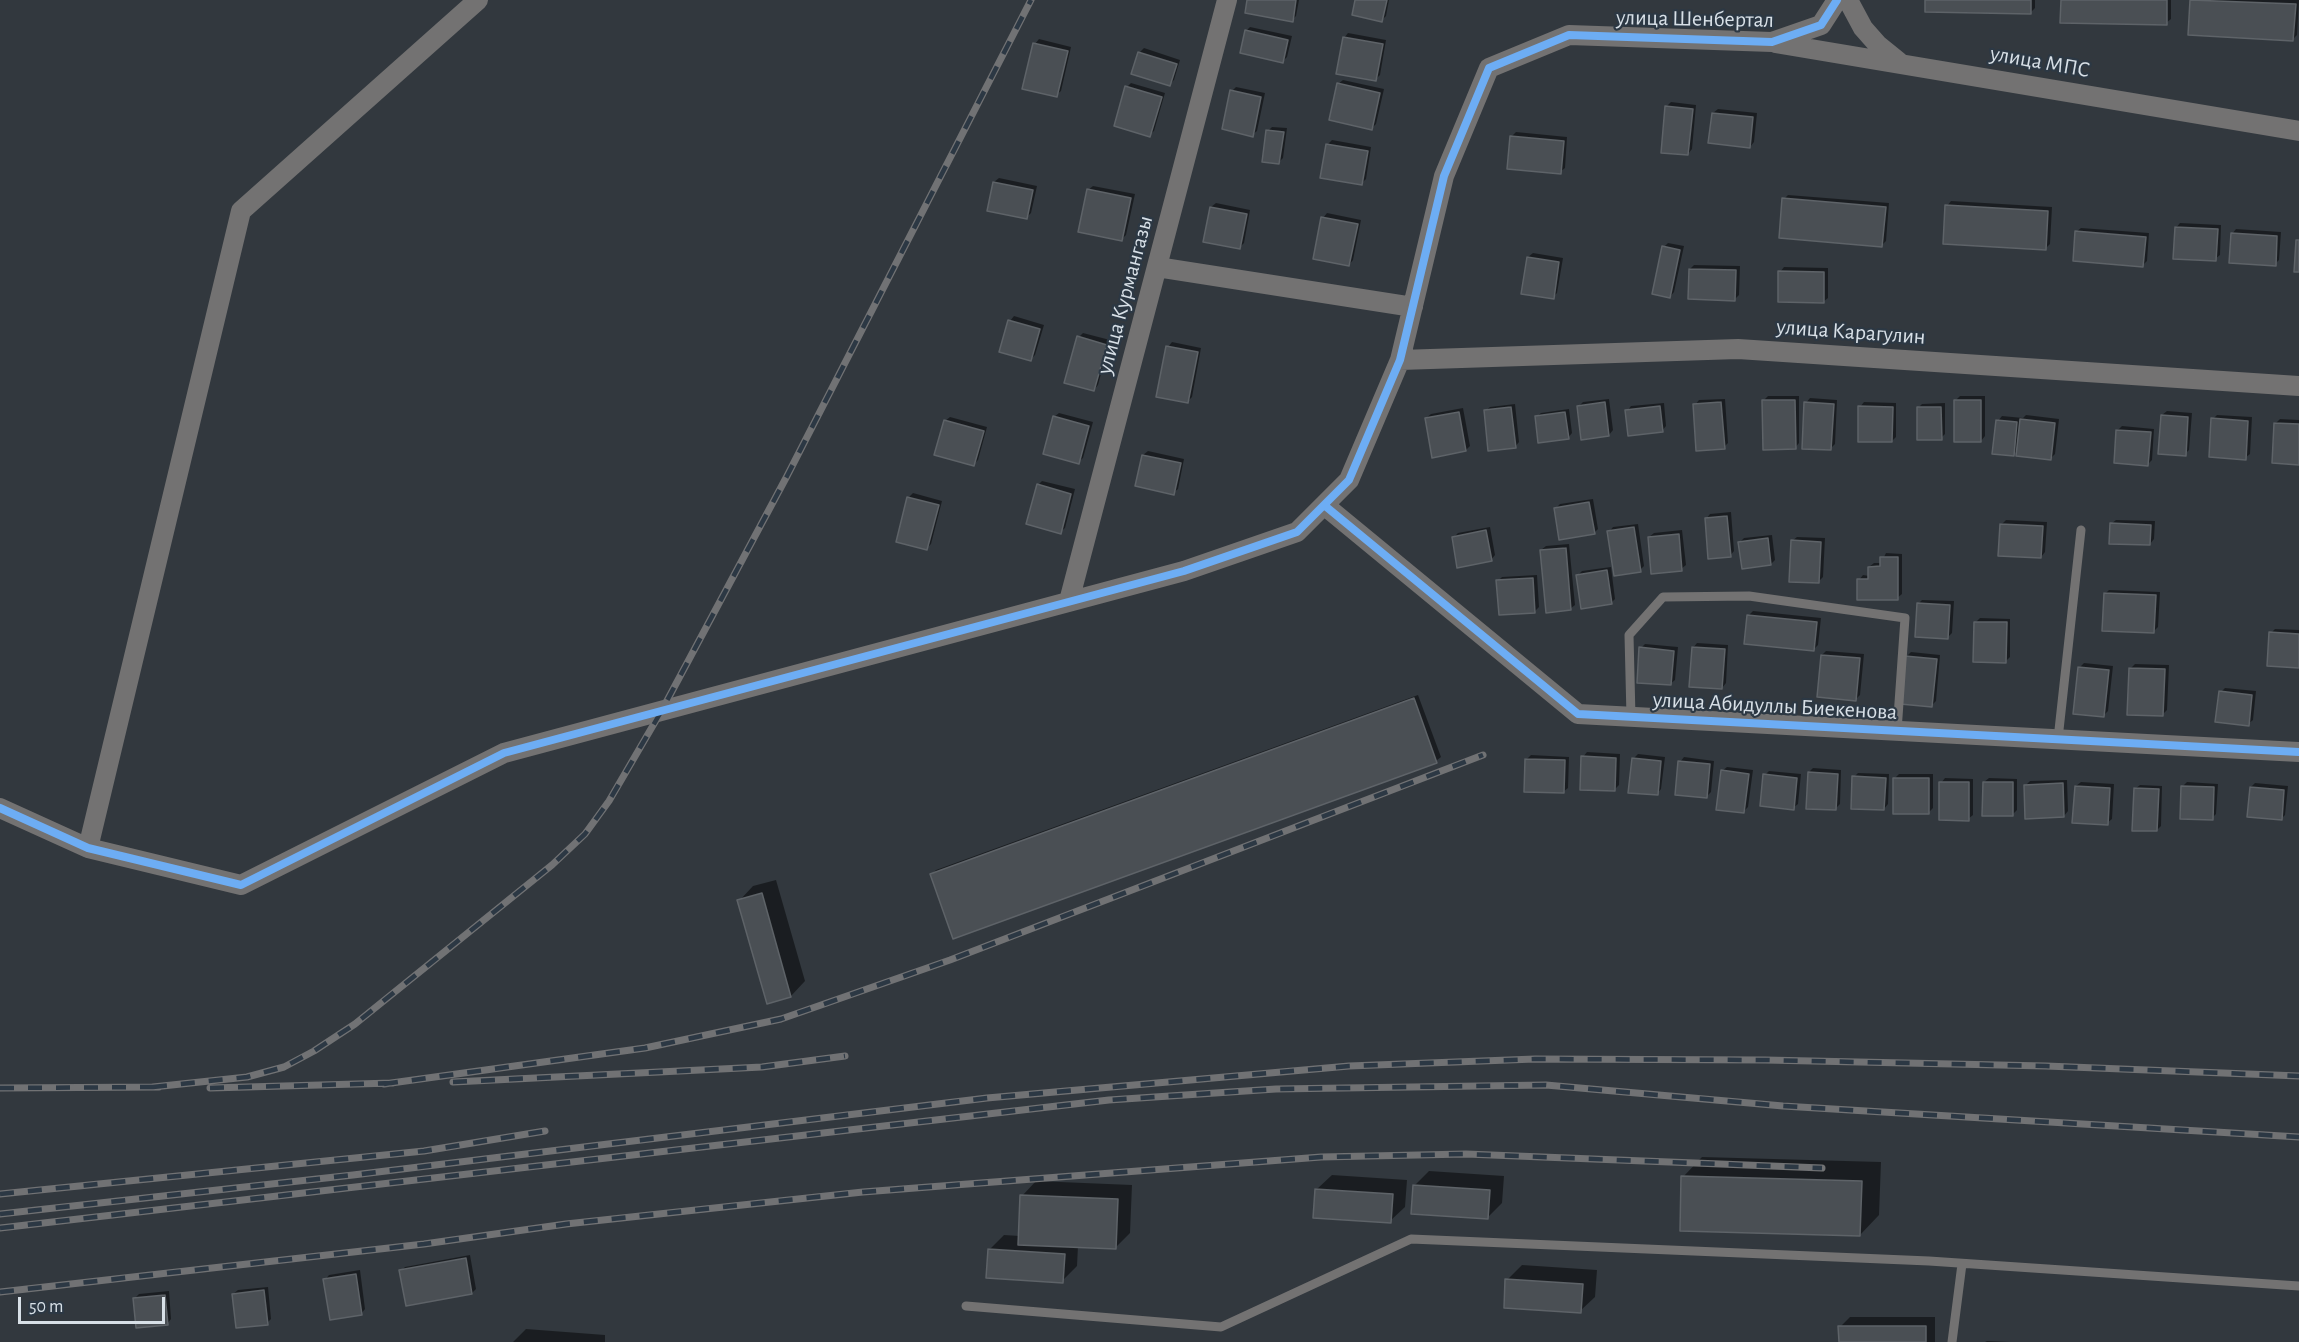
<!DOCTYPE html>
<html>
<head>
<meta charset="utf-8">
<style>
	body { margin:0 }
	#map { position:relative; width:2299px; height:1342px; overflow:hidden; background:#32383e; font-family:"Alegreya Sans",sans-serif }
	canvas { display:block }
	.scale { position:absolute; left:18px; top:1297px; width:147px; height:27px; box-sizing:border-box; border:3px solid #d8e0e7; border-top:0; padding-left:8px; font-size:18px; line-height:21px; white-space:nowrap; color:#d8e0e7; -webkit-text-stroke:4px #2c3844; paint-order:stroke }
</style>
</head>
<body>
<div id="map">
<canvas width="2299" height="1342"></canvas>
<div class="scale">50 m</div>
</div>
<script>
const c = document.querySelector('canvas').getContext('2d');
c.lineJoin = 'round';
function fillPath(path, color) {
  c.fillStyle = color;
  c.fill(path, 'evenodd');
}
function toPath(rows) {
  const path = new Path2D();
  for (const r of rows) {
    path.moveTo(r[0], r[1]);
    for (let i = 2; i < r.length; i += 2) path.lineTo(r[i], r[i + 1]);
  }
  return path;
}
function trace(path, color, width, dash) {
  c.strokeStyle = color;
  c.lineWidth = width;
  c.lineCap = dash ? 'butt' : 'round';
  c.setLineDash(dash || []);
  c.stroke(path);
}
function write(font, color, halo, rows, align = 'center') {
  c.font = font + ' "Alegreya Sans",sans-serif';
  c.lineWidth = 4.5;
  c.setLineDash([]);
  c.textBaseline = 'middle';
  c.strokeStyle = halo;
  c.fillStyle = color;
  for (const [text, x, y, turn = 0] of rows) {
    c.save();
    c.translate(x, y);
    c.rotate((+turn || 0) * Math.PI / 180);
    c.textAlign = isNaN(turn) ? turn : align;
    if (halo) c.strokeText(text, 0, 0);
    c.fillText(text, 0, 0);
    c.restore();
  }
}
fillPath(toPath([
	[1248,0,1299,0,1296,16,1292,20],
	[1356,0,1389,0,1386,16,1382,20],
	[1927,0,2035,0,2035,8,2030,13],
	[2062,0,2171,0,2171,19,2166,23],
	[2192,0,2299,0,2297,35,2293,39,2190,33],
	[1250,27,1292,36,1287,57,1283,61,1246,31],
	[1348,33,1386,40,1380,75,1376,79,1344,38],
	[1039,39,1071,47,1061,91,1056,95,1035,44],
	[1144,48,1180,60,1174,80,1170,84,1133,73,1140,52],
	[1343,80,1384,89,1376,124,1372,128,1338,84],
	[1131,83,1165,93,1154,131,1149,135,1127,87],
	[1236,87,1265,93,1257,131,1252,135,1232,91],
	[1671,102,1696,105,1692,149,1688,154,1667,106],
	[1718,109,1757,113,1754,142,1750,147,1713,113],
	[1272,127,1287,128,1283,158,1279,162,1268,131],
	[1516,132,1567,137,1565,168,1560,172,1511,137],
	[1332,140,1371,147,1366,179,1362,183,1327,145],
	[999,178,1037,186,1031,213,1027,217,994,182],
	[1093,186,1135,194,1126,235,1122,239,1088,190],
	[1788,195,1889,203,1886,241,1882,245,1784,199],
	[1951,201,2052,207,2050,244,2046,248,1947,206],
	[1216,203,1250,210,1244,243,1240,247,1211,207],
	[1327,213,1361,220,1353,260,1349,265,1323,218],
	[2180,223,2221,225,2220,255,2215,259,2176,228],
	[2081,228,2149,233,2147,261,2143,265,2076,232],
	[2236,229,2281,232,2279,260,2275,264,2232,234],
	[1668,243,1684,246,1674,292,1670,297,1664,247],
	[1533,253,1563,258,1557,293,1553,297,1528,257],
	[1694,265,1740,266,1739,295,1735,299,1690,269],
	[1784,267,1828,268,1828,298,1823,302,1780,272],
	[1014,316,1044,325,1035,355,1031,359,1010,321],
	[1083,333,1110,340,1098,385,1094,390,1079,337],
	[1172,342,1201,348,1192,397,1187,402,1168,347],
	[1768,396,1799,396,1799,443,1795,448,1764,400],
	[1960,396,1985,396,1985,436,1981,441,1956,400],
	[1810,398,1837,400,1835,444,1831,448,1806,403],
	[1609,399,1613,430,1609,435,1578,407,1583,402],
	[1725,399,1728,443,1724,447,1695,405,1699,400],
	[1864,402,1896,403,1896,437,1892,441,1860,407],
	[1664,403,1666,426,1662,431,1627,411,1631,406],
	[1945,403,1945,434,1941,438,1918,408,1922,404],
	[1515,404,1519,442,1515,447,1485,411,1490,407],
	[1463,408,1470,446,1466,450,1426,418,1431,414],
	[1569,409,1572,433,1568,438,1536,417,1541,413],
	[2167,411,2192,413,2189,450,2185,454,2162,415],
	[1059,413,1093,422,1083,458,1078,462,1054,417],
	[2026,415,2059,419,2055,454,2051,458,2018,450,2013,455,1998,421,2002,416,2023,418],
	[2217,415,2252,417,2250,454,2245,458,2213,419],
	[950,417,987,427,978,460,974,464,945,421],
	[2280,419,2299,420,2299,463,2276,423],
	[2122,426,2154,429,2152,460,2148,464,2118,430],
	[1148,451,1184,459,1178,489,1173,493,1143,455],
	[1042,481,1075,489,1065,528,1060,532,1038,485],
	[913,493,942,501,931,544,927,548,908,498],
	[1593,499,1598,529,1594,533,1555,509,1560,504],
	[1731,512,1734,551,1730,556,1706,519,1710,514],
	[2006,520,2047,522,2045,552,2041,557,2001,525],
	[2116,520,2155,521,2154,539,2150,544,2111,524],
	[1638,524,1644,566,1640,570,1609,532,1613,527],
	[1490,527,1495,555,1491,560,1453,538,1458,533],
	[1682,530,1686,565,1681,569,1649,537,1654,533],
	[1772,535,1775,560,1771,564,1740,542,1744,538],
	[1797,537,1825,538,1823,577,1818,582,1792,541],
	[1569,544,1575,605,1570,609,1541,550,1546,546],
	[1886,553,1902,554,1902,594,1897,598,1859,580,1863,575,1869,576,1869,567,1874,563,1881,563],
	[1611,567,1615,599,1611,603,1578,575,1582,571],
	[1537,575,1539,607,1534,612,1498,581,1502,577],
	[2109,590,2160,592,2158,627,2154,631,2105,594],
	[1922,600,1954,601,1952,633,1948,637,1918,604],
	[1753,611,1821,618,1818,645,1813,650,1748,616],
	[1980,618,2010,619,2010,657,2006,661,1976,622],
	[2275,629,2299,630,2299,667,2271,633],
	[1697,643,1728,645,1726,683,1722,688,1693,648],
	[1645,644,1678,647,1675,680,1670,684,1641,648],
	[1826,651,1864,654,1860,695,1856,699,1822,655],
	[1911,652,1940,655,1936,701,1931,706,1906,657],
	[2084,663,2113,666,2108,711,2104,715,2079,668],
	[2135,664,2169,665,2167,710,2162,715,2130,669],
	[2225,688,2256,691,2253,720,2248,724,2221,692],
	[1418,695,1441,757,1436,761,931,875,936,870],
	[1587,752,1620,754,1619,785,1614,790,1583,757],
	[1638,754,1665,757,1661,789,1657,794,1633,759],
	[1531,755,1569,757,1568,788,1563,792,1527,759],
	[1684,757,1714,761,1711,792,1706,797,1680,762],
	[1727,767,1753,770,1748,807,1743,812,1722,771],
	[1813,768,1841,770,1840,804,1835,809,1809,772],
	[1769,771,1801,774,1798,804,1793,808,1765,775],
	[1858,773,1889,774,1888,804,1884,809,1854,777],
	[1899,774,1933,774,1933,808,1928,813,1895,778],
	[1945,778,1973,779,1973,815,1968,819,1941,783],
	[1989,778,2017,779,2017,810,2012,815,1984,782],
	[2067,780,2068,811,2064,816,2025,786,2030,781],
	[2081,782,2114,784,2112,819,2107,823,2076,786],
	[2187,782,2218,784,2216,814,2212,818,2182,787],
	[2255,783,2288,786,2285,815,2281,819,2251,787],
	[2140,785,2162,786,2161,826,2157,830,2135,789],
	[776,880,805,981,791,996,739,901,753,886],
	[1702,1157,1881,1162,1879,1215,1860,1235,1683,1177],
	[1429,1171,1504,1176,1502,1203,1487,1218,1414,1186],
	[1332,1175,1407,1180,1405,1207,1390,1221,1317,1189],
	[1036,1181,1132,1185,1130,1233,1115,1248,1078,1246,1077,1266,1062,1281,989,1250,1004,1235,1020,1236,1022,1196],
	[470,1255,476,1289,472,1293,401,1271,405,1267],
	[1522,1265,1597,1270,1595,1297,1580,1311,1507,1280],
	[360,1270,365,1309,361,1314,325,1280,329,1275],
	[268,1287,271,1319,267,1323,233,1294,238,1290],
	[169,1291,171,1319,167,1324,135,1298,139,1294],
	[1850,1317,1935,1317,1935,1342,1840,1342,1840,1327],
	[526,1329,605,1335,605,1342,513,1342],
	[1987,1341,2010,1342,1985,1342]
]), '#0007');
const building = toPath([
	[1247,0,1296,0,1293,22,1245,13,1247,0],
	[1355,0,1387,0,1382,22,1352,15,1355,0],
	[1925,0,2031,0,2031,14,1925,12,1925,0],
	[2061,0,2167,0,2167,25,2060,23,2061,0],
	[2190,0,2296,4,2293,41,2188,35,2190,0],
	[1245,30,1288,40,1283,63,1240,53,1245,30],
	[1343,37,1383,44,1376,81,1336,74,1343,37],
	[1033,43,1068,51,1057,97,1022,89,1033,43],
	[1138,52,1177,64,1170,86,1131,74,1138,52],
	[1337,83,1380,93,1372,130,1329,120,1337,83],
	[1125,86,1162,97,1150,137,1114,126,1125,86],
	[1230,90,1261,97,1253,137,1222,129,1230,90],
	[1665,106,1693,109,1688,155,1661,153,1665,106],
	[1712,113,1753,117,1750,148,1708,143,1712,113],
	[1266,130,1284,132,1279,164,1262,162,1266,130],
	[1510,136,1564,141,1561,174,1507,169,1510,136],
	[1326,144,1368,151,1362,185,1320,178,1326,144],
	[993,182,1033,190,1027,219,987,211,993,182],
	[1087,189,1131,198,1122,241,1078,232,1087,189],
	[1782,198,1886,207,1882,247,1779,238,1782,198],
	[1945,205,2048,211,2046,250,1943,244,1945,205],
	[1210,207,1247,214,1240,249,1203,242,1210,207],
	[1321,217,1358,224,1349,266,1313,259,1321,217],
	[2175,227,2218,229,2216,261,2173,259,2175,227],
	[2075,231,2146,237,2143,267,2073,261,2075,231],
	[2231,233,2277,236,2276,266,2229,263,2231,233],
	[2296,240,2299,240,2299,272,2294,272,2296,240],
	[1662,246,1680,250,1670,298,1652,294,1662,246],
	[1527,257,1559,262,1554,299,1521,294,1527,257],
	[1689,269,1736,270,1735,301,1688,299,1689,269],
	[1778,271,1824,272,1824,303,1778,302,1778,271],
	[1008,320,1040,329,1031,361,999,352,1008,320],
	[1077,336,1107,345,1094,391,1064,383,1077,336],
	[1166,346,1198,352,1188,403,1156,397,1166,346],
	[1762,400,1795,400,1796,449,1763,450,1762,400],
	[1954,400,1981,400,1981,442,1954,442,1954,400],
	[1605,402,1609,436,1581,440,1577,406,1605,402],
	[1721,402,1725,449,1696,451,1693,404,1721,402],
	[1804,402,1834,404,1831,450,1802,449,1804,402],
	[1660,406,1663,432,1628,436,1625,410,1660,406],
	[1858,406,1893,407,1892,442,1858,442,1858,406],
	[1511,407,1516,448,1488,451,1484,410,1511,407],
	[1917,407,1941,407,1942,440,1917,440,1917,407],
	[1459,412,1466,451,1432,458,1425,418,1459,412],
	[1565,412,1569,439,1538,443,1535,416,1565,412],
	[2161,415,2188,417,2186,456,2158,454,2161,415],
	[1053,416,1089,426,1079,464,1043,454,1053,416],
	[2211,418,2248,421,2246,460,2209,457,2211,418],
	[2020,419,2055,423,2051,460,2016,456,2020,419],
	[944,420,984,431,974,466,934,455,944,420],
	[1996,420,2017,422,2014,456,1992,454,1996,420],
	[2274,423,2299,424,2299,465,2272,463,2274,423],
	[2116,430,2151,432,2148,466,2114,463,2116,430],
	[1142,455,1181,463,1174,495,1135,486,1142,455],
	[1037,484,1071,494,1061,534,1026,524,1037,484],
	[907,497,939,505,927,550,896,542,907,497],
	[1589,502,1595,534,1559,540,1554,508,1589,502],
	[1727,516,1731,557,1708,559,1705,518,1727,516],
	[2110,523,2151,525,2150,545,2109,544,2110,523],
	[2000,524,2043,526,2041,558,1998,556,2000,524],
	[1634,527,1641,572,1614,576,1607,531,1634,527],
	[1486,530,1492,561,1457,568,1452,537,1486,530],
	[1679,534,1682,571,1651,574,1648,537,1679,534],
	[1768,538,1771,565,1742,569,1738,542,1768,538],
	[1791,540,1821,542,1819,583,1789,582,1791,540],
	[1566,548,1571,610,1546,613,1540,550,1566,548],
	[1880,557,1898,557,1898,600,1857,600,1857,579,1868,579,1868,567,1880,566,1880,557],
	[1607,570,1612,604,1581,609,1576,575,1607,570],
	[1533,578,1535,613,1499,615,1496,580,1533,578],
	[2104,593,2156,595,2154,633,2102,631,2104,593],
	[1917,603,1950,605,1948,639,1915,637,1917,603],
	[1747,615,1817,622,1814,651,1744,644,1747,615],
	[1974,622,2007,622,2006,663,1973,662,1974,622],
	[2269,632,2299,634,2299,668,2267,666,2269,632],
	[1639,647,1674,651,1671,685,1637,683,1639,647],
	[1692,647,1725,649,1722,689,1689,687,1692,647],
	[1821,655,1860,658,1856,701,1817,697,1821,655],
	[1905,656,1937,659,1932,707,1900,704,1905,656],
	[2078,667,2109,670,2104,717,2073,714,2078,667],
	[2129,668,2165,669,2163,716,2127,715,2129,668],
	[2219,691,2252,695,2249,726,2215,722,2219,691],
	[1414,698,1437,763,953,939,930,874,1414,698],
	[1581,756,1616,758,1615,791,1580,790,1581,756],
	[1632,758,1661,761,1658,795,1628,793,1632,758],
	[1525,759,1565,760,1564,793,1524,792,1525,759],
	[1678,761,1710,764,1707,798,1675,795,1678,761],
	[1721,770,1749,774,1744,813,1716,810,1721,770],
	[1808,772,1838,774,1836,810,1806,809,1808,772],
	[1763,774,1797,778,1794,810,1760,806,1763,774],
	[1852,776,1886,778,1884,810,1851,809,1852,776],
	[1893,778,1929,778,1929,814,1893,814,1893,778],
	[1939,782,1969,782,1969,821,1939,820,1939,782],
	[1983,782,2013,782,2013,816,1982,816,1983,782],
	[2063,783,2064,817,2025,819,2024,785,2063,783],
	[2075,786,2110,788,2108,825,2072,823,2075,786],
	[2181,786,2214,787,2213,820,2180,819,2181,786],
	[2250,787,2284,790,2282,820,2247,817,2250,787],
	[2134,788,2159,789,2157,831,2132,831,2134,788],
	[762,893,791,997,767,1004,737,900,762,893],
	[1681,1176,1862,1181,1860,1236,1680,1231,1681,1176],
	[1413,1185,1490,1190,1488,1219,1411,1214,1413,1185],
	[1315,1189,1393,1194,1391,1223,1313,1218,1315,1189],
	[1020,1195,1118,1199,1116,1249,1018,1245,1020,1195],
	[988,1249,1065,1254,1063,1283,986,1278,988,1249],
	[466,1258,472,1294,406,1306,399,1270,466,1258],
	[356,1274,362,1315,330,1320,323,1279,356,1274],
	[1505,1279,1583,1284,1581,1313,1504,1308,1505,1279],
	[264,1290,268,1325,236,1328,232,1294,264,1290],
	[165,1295,168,1325,136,1328,133,1298,165,1295],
	[1838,1326,1926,1326,1926,1342,1839,1342,1838,1326]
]);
fillPath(building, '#4a4f54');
trace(building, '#5e6368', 1.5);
trace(toPath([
	[1631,717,1629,635,1663,597,1749,596,1905,618,1897,731],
	[2058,739,2081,530],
	[966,1306,1221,1327,1411,1239,1929,1261,2299,1286],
	[1952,1342,1962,1264]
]), '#737272', 9);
trace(toPath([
	[1848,0,1863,28,1878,45,1899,62],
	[1775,43,2299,131],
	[1157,267,1413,307],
	[1400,360,1738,349,2299,386],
	[1324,505,1578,714,2299,752],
	[1069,601,1227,0],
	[0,808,88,848,241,885,504,753,1184,571,1297,532,1349,480,1400,360,1444,176,1489,68,1569,35,1772,42,1821,25,1837,0],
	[88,848,241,211,478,0]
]), '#737272', 20);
const rail = toPath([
	[453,1082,762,1067,845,1056],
	[384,1084,645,1048,781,1019,950,960,1483,755],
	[153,1087,247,1077,284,1067,314,1051,355,1024,552,865,585,834,609,801,662,710,787,476,1031,0],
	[0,1088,159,1087],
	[210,1088,393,1083],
	[0,1194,424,1151,545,1131],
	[0,1214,353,1175,987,1098,1349,1066,1535,1059,1765,1060,2046,1066,2299,1076],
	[0,1228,1109,1100,1276,1089,1546,1085,1783,1106,2299,1137],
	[0,1292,424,1244,566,1224,863,1192,1321,1157,1466,1154,1822,1168]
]);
trace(rail, '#717274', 7);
trace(rail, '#2c3844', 4.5, [14]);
trace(toPath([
	[1324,505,1578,714,2299,752],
	[0,808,88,848,241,885,504,753,1184,571,1297,532,1349,480,1400,360,1444,176,1489,68,1569,35,1772,42,1821,25,1837,0]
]), '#6dadf4', 8);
write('22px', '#d8e0e7', '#2c3844', [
	["улица Шенбертал",1695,19,1],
	["улица МПС",2040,62,10],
	["улица Курмангазы",1125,295,-75],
	["улица Карагулин",1851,332,4],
	["улица Абидуллы Биекенова",1775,706,3]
]);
</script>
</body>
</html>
